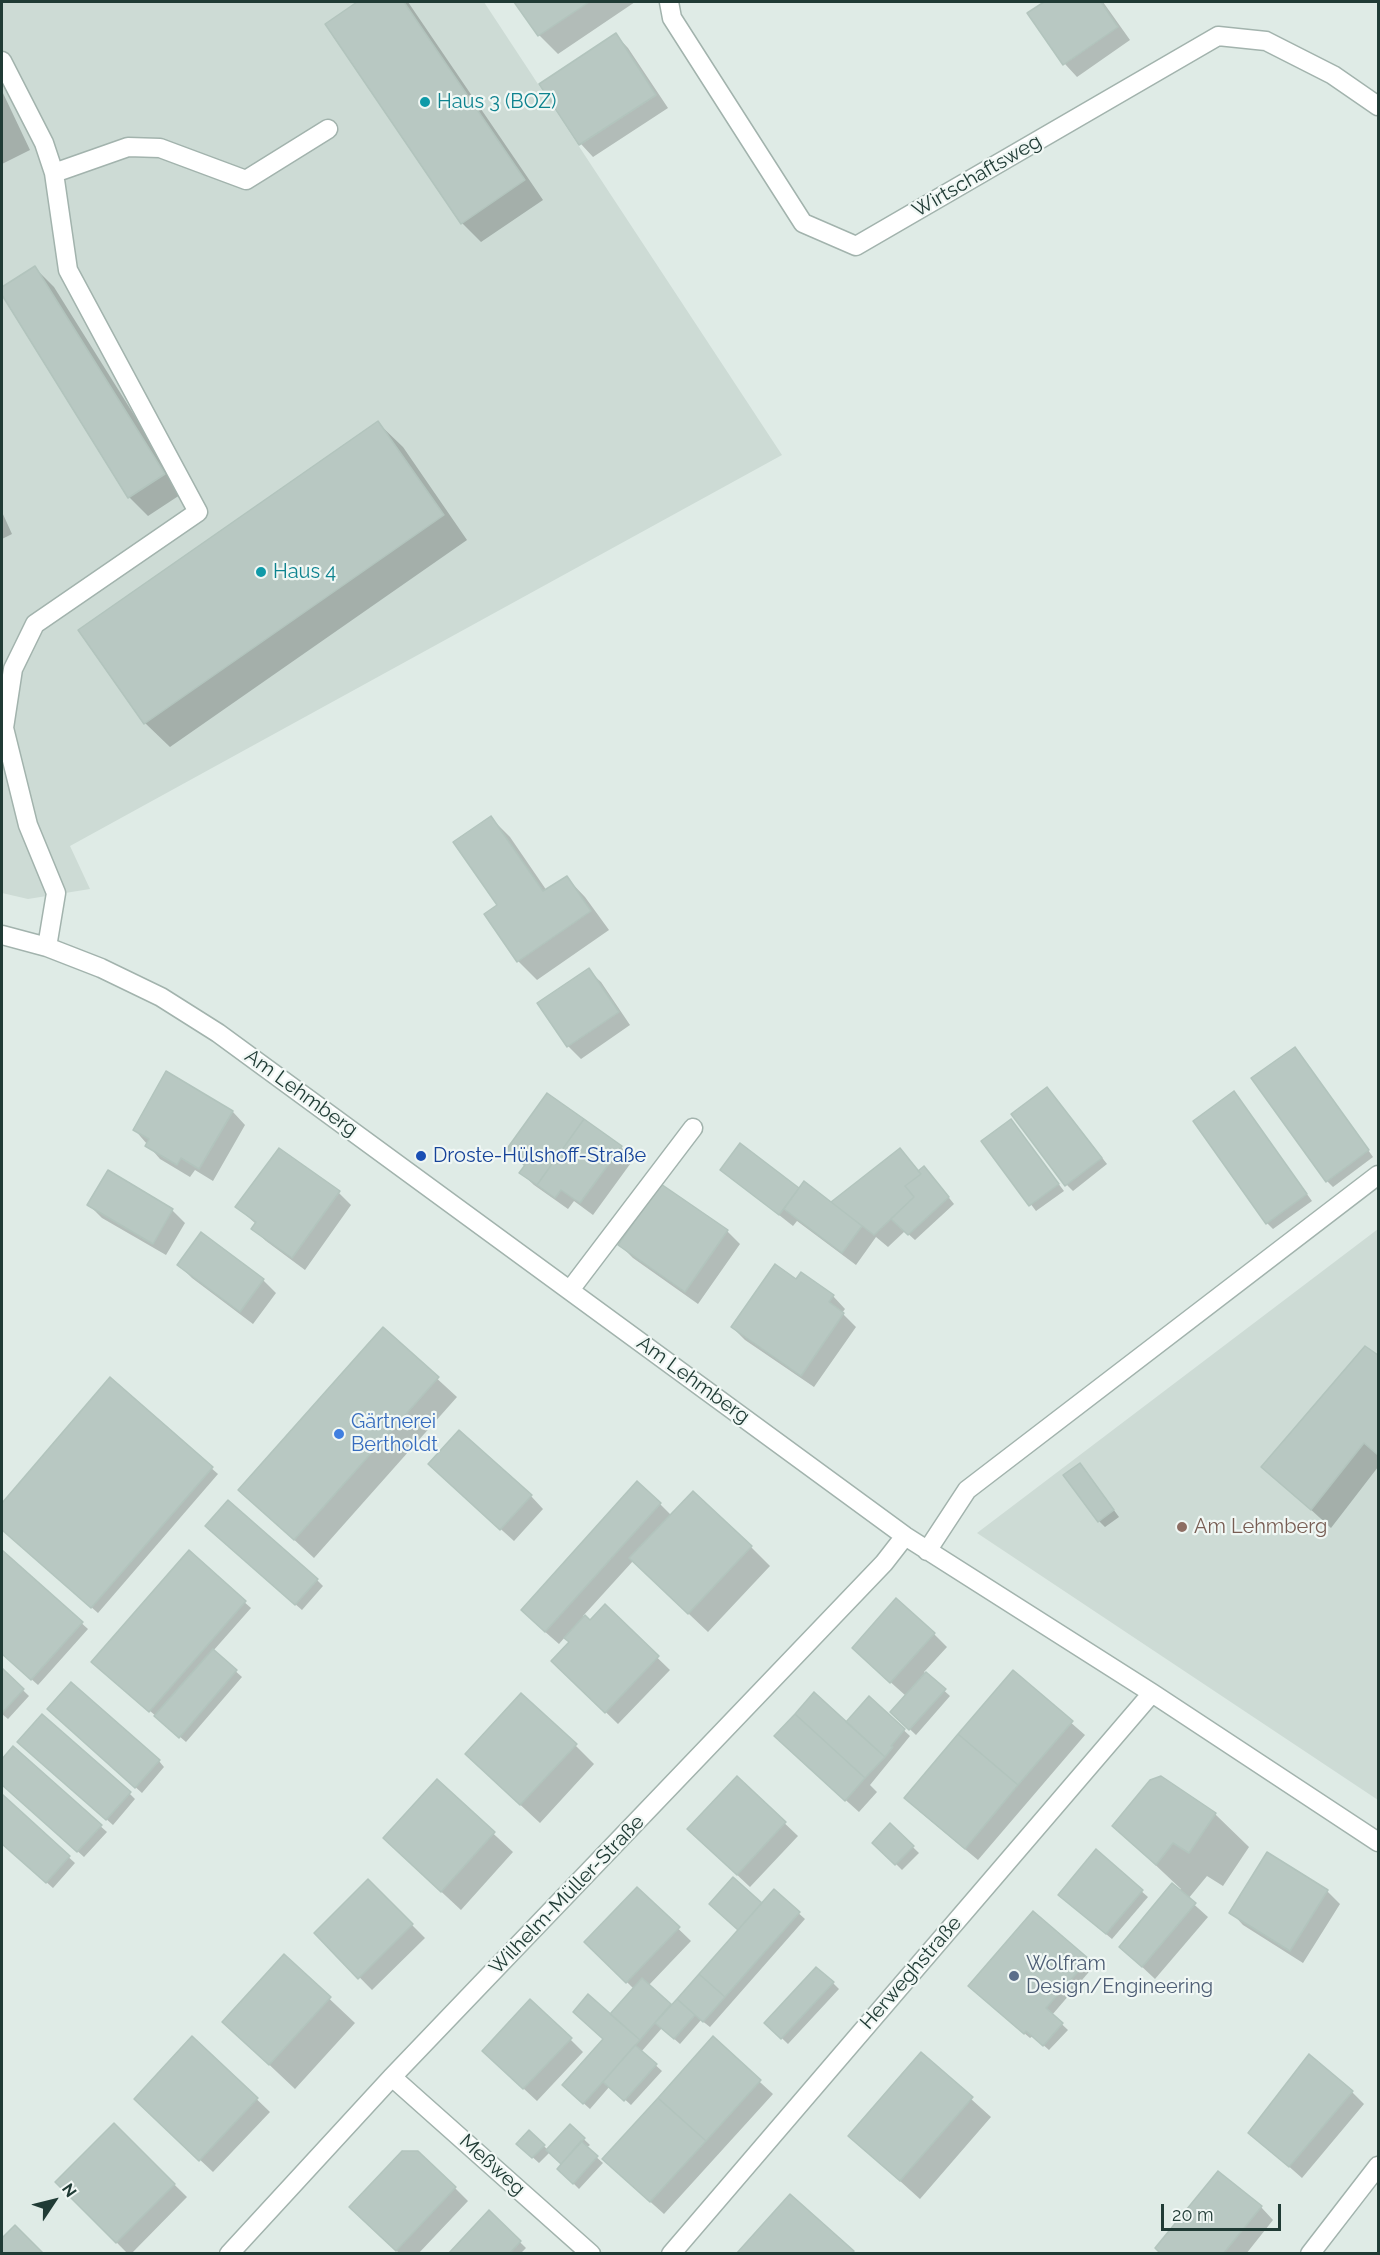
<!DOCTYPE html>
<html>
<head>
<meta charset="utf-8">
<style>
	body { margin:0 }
	#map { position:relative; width:1380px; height:2255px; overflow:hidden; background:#dfebe6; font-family:Raleway,sans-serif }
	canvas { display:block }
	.frame { position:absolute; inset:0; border:3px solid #203b35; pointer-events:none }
	.north { position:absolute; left:24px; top:2171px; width:60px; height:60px; -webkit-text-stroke:4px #f0f7f4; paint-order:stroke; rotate:55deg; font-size:16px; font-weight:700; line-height:24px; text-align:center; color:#203b35 }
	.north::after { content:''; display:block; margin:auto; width:21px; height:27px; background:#203b35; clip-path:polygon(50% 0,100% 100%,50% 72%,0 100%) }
	.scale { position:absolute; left:1161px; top:2204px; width:120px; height:27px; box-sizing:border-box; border:3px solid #203b35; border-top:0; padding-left:8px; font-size:18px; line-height:21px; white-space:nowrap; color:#203b35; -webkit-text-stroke:4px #f0f7f4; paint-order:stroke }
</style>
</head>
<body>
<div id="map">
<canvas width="1380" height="2255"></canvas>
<div class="frame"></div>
<div class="north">N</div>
<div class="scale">20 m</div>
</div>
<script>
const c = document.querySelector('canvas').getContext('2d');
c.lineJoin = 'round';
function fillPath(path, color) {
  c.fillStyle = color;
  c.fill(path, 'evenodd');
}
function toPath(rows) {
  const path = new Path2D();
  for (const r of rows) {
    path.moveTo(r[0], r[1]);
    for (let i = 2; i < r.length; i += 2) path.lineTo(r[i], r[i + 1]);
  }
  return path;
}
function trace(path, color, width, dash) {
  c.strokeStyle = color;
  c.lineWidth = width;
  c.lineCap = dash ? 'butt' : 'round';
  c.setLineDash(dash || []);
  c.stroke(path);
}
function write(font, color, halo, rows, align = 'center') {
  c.font = font + ' Raleway,sans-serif';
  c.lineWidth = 4.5;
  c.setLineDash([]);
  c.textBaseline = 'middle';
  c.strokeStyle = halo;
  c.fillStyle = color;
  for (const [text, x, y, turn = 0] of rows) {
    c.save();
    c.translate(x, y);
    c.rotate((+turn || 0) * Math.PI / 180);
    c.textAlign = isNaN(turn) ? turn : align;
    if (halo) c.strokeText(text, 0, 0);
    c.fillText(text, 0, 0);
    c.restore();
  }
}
fillPath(toPath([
	[2,2,484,2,782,455,70,846,90,889,28,899,2,893],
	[1378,1229,1378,1800,977,1533]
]), '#cddbd5');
fillPath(toPath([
	[360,2,408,2,543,200,481,242,462,223,327,24],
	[516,2,635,2,558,54,539,35],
	[1046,2,1103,2,1130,40,1077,77,1065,64,1029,13],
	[616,35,628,48,668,108,593,157,581,144,541,84],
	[2,91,30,150,2,164],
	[35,268,54,287,183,493,148,516,129,497,2,292,2,289],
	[378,423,403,447,467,540,170,747,145,723],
	[2,512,12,534,2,539],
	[491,818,510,837,547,891,567,878,585,897,609,930,537,980,518,961,499,905],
	[588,970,601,982,630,1025,581,1059,568,1046,539,1003],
	[1300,1055,1373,1157,1333,1187,1327,1181],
	[167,1073,233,1112,245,1125,213,1181,195,1170,190,1177,160,1159,134,1129],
	[1234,1093,1312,1201,1273,1229,1267,1223],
	[1053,1095,1107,1164,1073,1191,1067,1185],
	[1011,1121,1064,1191,1036,1211,983,1141],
	[741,1145,799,1190,831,1204,900,1150,919,1171,930,1174,954,1204,915,1240,905,1231,888,1247,876,1237,856,1265,797,1221,793,1226,722,1170],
	[621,1147,633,1160,593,1215,574,1201,568,1209,534,1185,521,1173,525,1167,508,1150],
	[662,1186,727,1231,740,1244,698,1304,633,1258,620,1245],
	[339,1193,351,1205,305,1270,266,1241,253,1229,256,1224,237,1207],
	[89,1205,172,1210,185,1223,166,1255,102,1218],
	[202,1234,263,1280,276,1293,253,1324,192,1278,179,1265],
	[796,1281,833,1296,845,1309,842,1313,856,1327,814,1387,745,1340,732,1327],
	[383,1329,457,1397,314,1558,240,1490],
	[1365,1348,1378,1357,1378,1467,1331,1528,1263,1466],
	[111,1380,218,1474,98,1613,2,1529,2,1505],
	[1085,1471,1119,1517,1105,1527,1099,1521],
	[443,1477,531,1496,543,1509,514,1541],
	[660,1504,671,1515,751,1547,770,1566,708,1632,633,1561,583,1616,590,1622,605,1607,670,1670,618,1724,553,1661,571,1642,565,1637,559,1644,535,1623],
	[213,1532,317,1580,323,1586,302,1610],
	[2,1552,88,1629,38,1685,2,1653],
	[189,1553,251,1608,213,1651,242,1677,186,1742,99,1667],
	[934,1634,947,1647,924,1672,950,1696,916,1735,898,1718,906,1696,867,1661],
	[2,1670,29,1696,8,1719,2,1714],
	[1013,1672,1085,1735,978,1860,919,1811],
	[869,1698,910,1736,870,1785,877,1792,859,1812,789,1749,846,1724],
	[55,1715,159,1761,164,1767,142,1793],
	[575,1745,594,1764,540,1823,486,1773],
	[25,1747,129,1793,135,1799,113,1825],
	[13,1748,107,1832,84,1857,2,1783,2,1761],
	[737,1778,798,1836,750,1887,702,1842],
	[1161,1778,1215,1814,1249,1847,1223,1886,1207,1876,1188,1899,1208,1917,1155,1979,1121,1947,1181,1889,1114,1826],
	[437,1781,513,1852,461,1910,404,1857],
	[2,1796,75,1863,53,1888,2,1843],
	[890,1825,919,1853,902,1870,874,1842],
	[1096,1852,1148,1897,1112,1939,1066,1901],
	[1268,1854,1327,1891,1340,1904,1303,1963,1243,1925,1231,1912],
	[368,1881,425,1938,372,1990,316,1933],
	[637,1889,691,1941,648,1986,672,2007,774,1891,805,1919,710,2027,701,2020,680,2044,662,2028,641,2052,662,2071,631,2105,610,2086,590,2109,570,2091,605,2039,610,2016,634,1989,586,1942],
	[1033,1913,1094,1966,1052,2015,1068,2030,1049,2050,1033,2036,1030,2038,976,1992],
	[284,1956,355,2023,295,2089,224,2022],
	[833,1983,839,1989,788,2044,766,2023],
	[193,2038,270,2112,213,2172,148,2111],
	[570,2039,583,2052,537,2101,497,2064],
	[713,2039,773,2094,664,2214,617,2172],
	[921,2054,991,2117,920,2199,850,2136],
	[1352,2092,1364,2104,1302,2178,1250,2132],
	[114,2125,187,2197,131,2254,128,2254,57,2182],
	[570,2126,590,2145,586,2148,603,2163,579,2189,559,2169,563,2164,550,2152,539,2163,518,2144,529,2132,548,2150],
	[455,2188,468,2201,418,2254,400,2254,364,2219],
	[1261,2207,1273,2220,1246,2254,1162,2254],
	[489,2212,526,2248,520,2254,450,2254]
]), '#0003');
const building = toPath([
	[357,2,404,2,525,180,461,224,325,24,357,2],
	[514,2,589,2,538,36,514,2],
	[1044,2,1101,2,1118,27,1063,65,1027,13,1044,2],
	[616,33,656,95,579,145,539,84,616,33],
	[35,266,165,474,128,498,2,295,2,287,35,266],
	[378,421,444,515,144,724,78,630,378,421],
	[491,816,543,891,567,876,591,911,517,962,484,914,497,905,453,842,491,816],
	[589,968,619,1012,567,1047,537,1003,589,968],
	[1295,1047,1369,1150,1326,1182,1251,1078,1295,1047],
	[166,1071,233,1111,199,1169,181,1158,177,1165,145,1146,149,1139,133,1130,166,1071],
	[1047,1087,1102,1158,1065,1186,1011,1114,1047,1087],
	[1234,1091,1307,1194,1266,1224,1193,1121,1234,1091],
	[547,1093,584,1119,537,1185,519,1173,525,1165,506,1150,547,1093],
	[584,1119,622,1146,580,1203,561,1190,555,1198,537,1185,584,1119],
	[1011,1119,1059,1184,1029,1206,981,1141,1011,1119],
	[740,1143,799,1188,779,1215,720,1170,740,1143],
	[279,1148,340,1191,292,1258,251,1229,256,1222,235,1207,279,1148],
	[900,1148,921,1174,905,1186,914,1197,874,1235,831,1202,900,1148],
	[924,1166,949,1197,908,1235,891,1219,914,1197,905,1186,921,1174,918,1171,924,1166],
	[108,1170,173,1209,153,1244,87,1205,108,1170],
	[804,1181,862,1226,842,1253,784,1209,804,1181],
	[661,1184,728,1230,685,1292,618,1245,661,1184],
	[201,1232,264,1279,240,1312,177,1265,201,1232],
	[775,1264,796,1279,801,1272,834,1295,829,1302,844,1313,801,1376,731,1327,775,1264],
	[383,1327,439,1377,294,1540,238,1490,383,1327],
	[1365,1346,1378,1355,1378,1455,1364,1443,1311,1510,1261,1467,1365,1346],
	[110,1377,213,1467,91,1608,2,1530,2,1503,110,1377],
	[459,1430,532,1495,500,1530,428,1464,459,1430],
	[1080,1463,1114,1510,1098,1522,1063,1475,1080,1463],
	[637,1481,661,1503,545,1632,521,1610,637,1481],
	[693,1491,752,1546,688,1614,629,1558,693,1491],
	[228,1500,318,1579,295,1605,205,1526,228,1500],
	[2,1550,83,1622,31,1680,2,1654,2,1550],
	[189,1550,246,1601,149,1712,91,1662,189,1550],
	[896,1598,935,1633,890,1683,852,1648,896,1598],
	[605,1604,659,1656,605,1713,551,1661,569,1642,564,1638,585,1615,590,1620,605,1604],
	[213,1649,237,1670,179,1738,154,1716,213,1649],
	[2,1668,24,1689,2,1713,2,1668],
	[1013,1670,1073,1721,1018,1785,958,1734,1013,1670],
	[926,1672,946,1689,909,1730,890,1712,926,1672],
	[71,1682,160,1760,135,1788,47,1709,71,1682],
	[814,1692,885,1757,865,1778,795,1714,814,1692],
	[521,1693,577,1744,520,1805,465,1754,521,1693],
	[869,1696,905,1729,891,1746,893,1747,885,1757,846,1722,869,1696],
	[42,1714,131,1792,106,1820,17,1742,42,1714],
	[795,1714,865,1778,845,1801,774,1736,795,1714],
	[958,1734,1018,1785,965,1849,904,1798,958,1734],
	[13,1746,102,1825,77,1852,2,1785,2,1759,13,1746],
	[737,1776,786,1822,737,1875,687,1829,737,1776],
	[1161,1776,1216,1813,1189,1853,1173,1843,1156,1865,1112,1826,1150,1780,1161,1776],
	[437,1779,495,1832,441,1892,383,1838,437,1779],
	[2,1794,70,1856,46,1883,2,1844,2,1794],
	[890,1823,914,1846,895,1865,872,1843,890,1823],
	[1096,1849,1143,1890,1106,1934,1058,1895,1096,1849],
	[1267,1852,1328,1890,1290,1951,1229,1913,1267,1852],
	[733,1877,762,1903,738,1930,709,1904,733,1877],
	[368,1879,413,1924,358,1979,314,1933,368,1879],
	[1172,1883,1196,1903,1142,1967,1119,1947,1172,1883],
	[637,1887,680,1927,626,1983,584,1942,637,1887],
	[774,1889,800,1912,725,1997,699,1974,774,1889],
	[1033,1911,1089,1959,1046,2008,1063,2023,1043,2046,1026,2031,1024,2034,968,1986,1033,1911],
	[284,1954,331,1997,269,2065,222,2022,284,1954],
	[816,1967,834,1982,781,2039,764,2023,816,1967],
	[699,1974,725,1997,703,2022,677,1999,699,1974],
	[642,1978,671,2004,640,2040,610,2014,642,1978],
	[588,1994,640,2040,583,2104,562,2085,603,2039,573,2012,588,1994],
	[530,1999,572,2038,523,2089,482,2051,530,1999],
	[677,1999,695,2015,674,2039,655,2023,677,1999],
	[192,2036,258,2098,199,2161,134,2099,192,2036],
	[713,2036,761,2080,706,2141,658,2098,713,2036],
	[635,2045,657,2064,624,2101,603,2082,635,2045],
	[921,2052,973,2097,900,2181,848,2136,921,2052],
	[1309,2054,1353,2091,1289,2167,1248,2133,1309,2054],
	[658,2098,706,2141,650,2202,602,2159,658,2098],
	[114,2123,175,2184,116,2243,55,2182,114,2123],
	[570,2124,585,2138,561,2164,546,2150,570,2124],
	[529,2130,545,2145,532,2158,516,2144,529,2130],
	[581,2141,598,2156,573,2184,557,2169,581,2141],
	[402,2151,418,2151,456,2187,396,2251,349,2207,402,2151],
	[1218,2171,1262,2206,1223,2254,1161,2254,1155,2248,1218,2171],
	[790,2194,854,2251,852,2254,736,2254,790,2194],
	[489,2210,521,2241,509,2254,448,2254,489,2210],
	[15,2225,44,2254,2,2254,2,2238,15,2225]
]);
fillPath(building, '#b8c8c2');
trace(building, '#b2c4bd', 1.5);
const minor = toPath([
	[669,2,672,18,803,223,856,246,1218,36,1266,41,1333,75,1378,106],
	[2,61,44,143,54,173,68,270,198,512,35,624,13,669,4,728,28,825,56,893,47,947],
	[54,173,128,147,160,148,246,180,328,129],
	[2,935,47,947,101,968,161,997,218,1033,905,1536,1152,1693,1378,1842],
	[570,1290,693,1128],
	[927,1551,967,1490,1378,1175],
	[392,2077,591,2254],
	[229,2254,392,2077,884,1563,905,1536],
	[671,2254,1152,1693],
	[1310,2254,1378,2166]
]);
trace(minor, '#a2b3ad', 21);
trace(minor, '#fff', 18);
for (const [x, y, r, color] of [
	[425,102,6,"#0f9aa8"],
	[261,572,6,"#0f9aa8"],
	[421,1156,6,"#1a4fb4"],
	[339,1434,6,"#3f7fe0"],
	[1182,1527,6,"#8d6e63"],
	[1014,1976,6,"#5c6f8a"]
]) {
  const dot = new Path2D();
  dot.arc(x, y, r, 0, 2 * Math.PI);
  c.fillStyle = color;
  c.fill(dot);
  trace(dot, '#f0f7f4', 2);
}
write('20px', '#0d838f', '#f0f7f4', [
	["Haus 3 (BOZ)",437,102],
	["Haus 4",273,572]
], 'left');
write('20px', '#203b35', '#f0f7f4', [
	["Wirtschaftsweg",977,176,-30],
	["Am Lehmberg",301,1093,36],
	["Am Lehmberg",693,1380,36],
	["Wilhelm-Müller-Straße",567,1895,-46],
	["Herweghstraße",911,1973,-49],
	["Meßweg",492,2165,42]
]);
write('20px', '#164399', '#f0f7f4', [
	["Droste-Hülshoff-Straße",433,1156]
], 'left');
write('20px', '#366cbe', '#f0f7f4', [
	["Gärtnerei",351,1422],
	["Bertholdt",351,1445]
], 'left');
write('20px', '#785e54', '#f0f7f4', [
	["Am Lehmberg",1194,1527]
], 'left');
write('20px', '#4e5e75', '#f0f7f4', [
	["Wolfram",1026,1964],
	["Design/Engineering",1026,1987]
], 'left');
</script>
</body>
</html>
